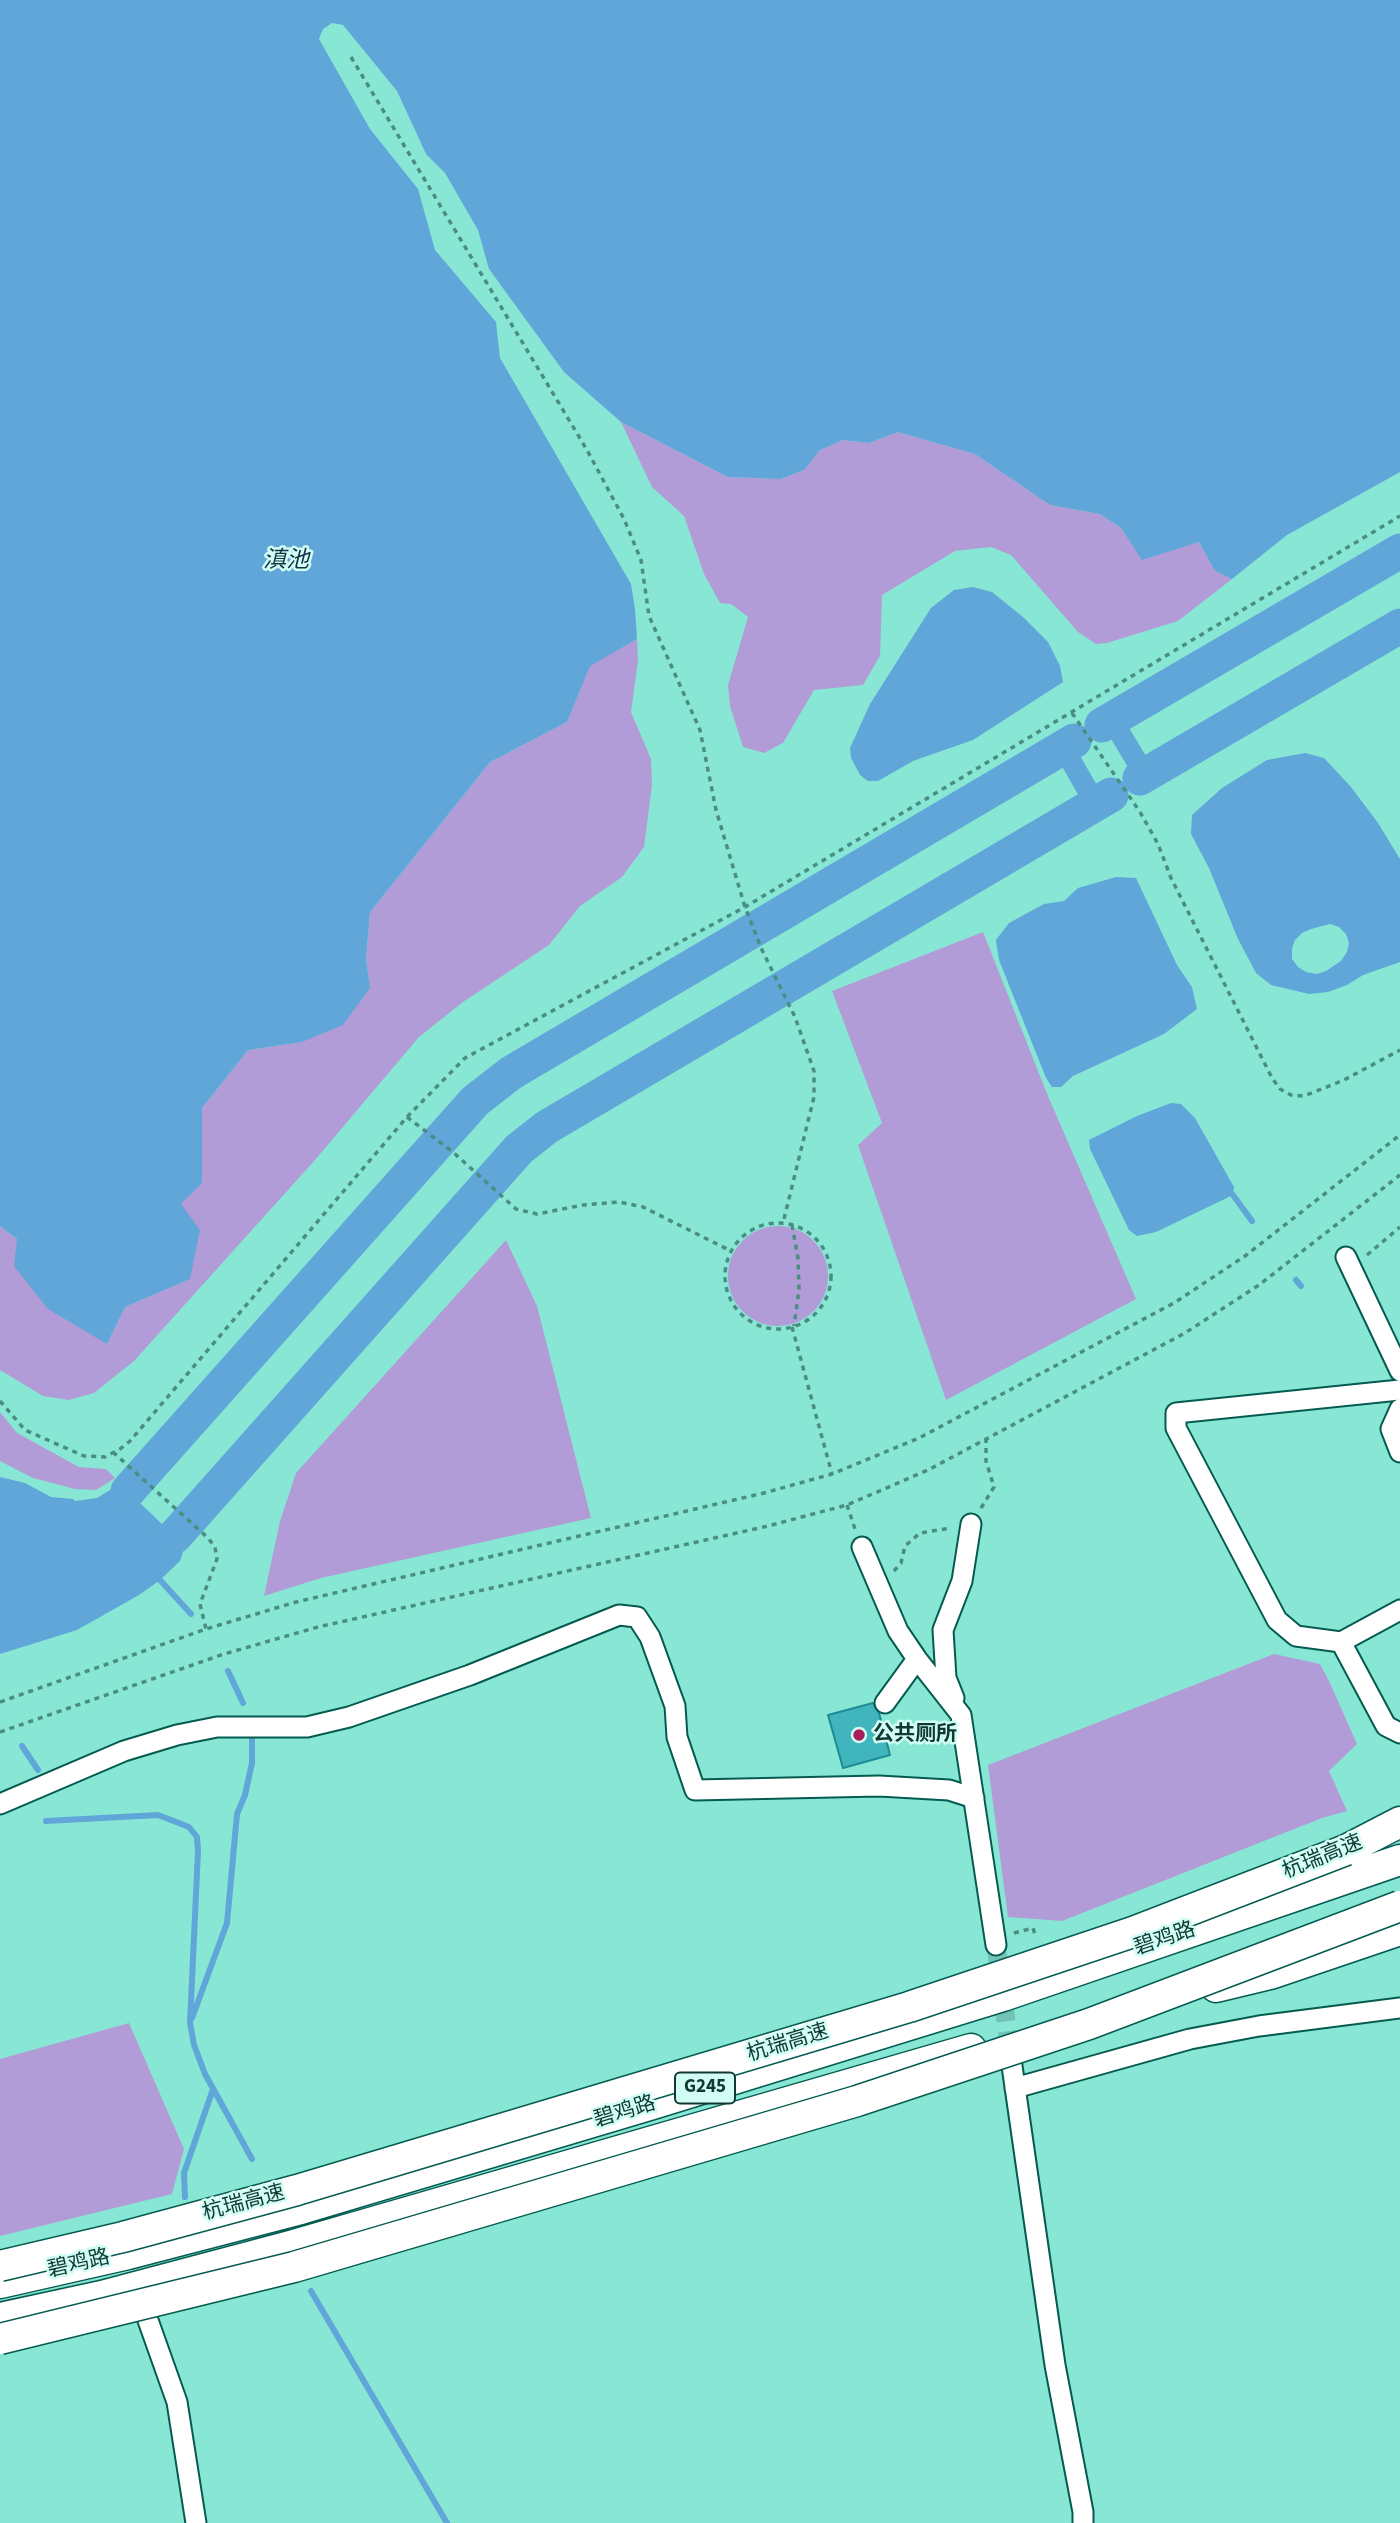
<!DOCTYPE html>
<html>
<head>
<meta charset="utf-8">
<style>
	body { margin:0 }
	canvas { display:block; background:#88e6d5 }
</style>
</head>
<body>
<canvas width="1400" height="2523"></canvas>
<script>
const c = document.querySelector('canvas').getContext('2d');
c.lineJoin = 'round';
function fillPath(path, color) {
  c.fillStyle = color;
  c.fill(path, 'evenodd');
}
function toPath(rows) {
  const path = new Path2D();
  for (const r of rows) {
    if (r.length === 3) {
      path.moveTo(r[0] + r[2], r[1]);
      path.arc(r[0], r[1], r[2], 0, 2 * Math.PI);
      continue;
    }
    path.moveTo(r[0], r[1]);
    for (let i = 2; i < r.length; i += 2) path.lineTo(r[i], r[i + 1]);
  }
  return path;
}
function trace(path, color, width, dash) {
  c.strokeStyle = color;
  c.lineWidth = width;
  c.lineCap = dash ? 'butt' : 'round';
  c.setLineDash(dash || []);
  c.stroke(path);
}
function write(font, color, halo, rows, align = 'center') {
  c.font = font + ' "Source Sans 3","Noto Sans SC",sans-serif';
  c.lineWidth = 5;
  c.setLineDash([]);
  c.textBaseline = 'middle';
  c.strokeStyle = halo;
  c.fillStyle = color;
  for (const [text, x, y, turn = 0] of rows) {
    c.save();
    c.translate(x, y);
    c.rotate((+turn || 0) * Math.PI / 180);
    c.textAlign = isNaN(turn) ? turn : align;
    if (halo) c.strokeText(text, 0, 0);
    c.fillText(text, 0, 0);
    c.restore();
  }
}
fillPath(toPath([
	[621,422,728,477,780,479,804,470,820,450,843,440,869,443,898,432,975,454,1050,505,1100,514,1121,528,1142,559,1199,542,1215,571,1232,579,1178,621,1107,643,1096,644,1078,632,1011,555,991,547,955,551,882,595,880,656,863,685,814,690,783,743,764,753,743,747,730,706,728,685,748,617,731,604,720,603,704,574,684,516,652,487],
	[637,639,638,661,631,712,651,759,652,785,644,847,622,877,580,906,549,945,463,1002,419,1037,315,1160,134,1361,94,1393,69,1400,43,1396,0,1370,0,1226,17,1239,107,1344,125,1307,190,1279,180,1204,202,1183,202,1108,248,1050,302,1042,370,988,366,959,370,912,490,762,567,722,590,665],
	[983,932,1048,1096,1136,1299,946,1400,858,1145,882,1123,832,991],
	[778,1276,50],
	[506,1240,537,1306,591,1518,321,1578,264,1596,280,1521,296,1473],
	[0,1412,17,1433,79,1467,106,1469,115,1478,96,1490,75,1489,33,1478,0,1461],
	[1274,1654,1320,1664,1329,1681,1357,1744,1329,1771,1347,1811,1322,1818,1062,1921,1008,1917,988,1765],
	[129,2023,184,2149,172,2194,0,2236,0,2059]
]), '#b29cd7');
fillPath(toPath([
	[0,0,1400,0,1400,472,1287,535,1232,579,1215,571,1199,542,1142,560,1121,528,1100,514,1050,505,975,454,898,432,869,443,843,440,820,450,804,470,780,479,728,477,621,422,564,372,489,269,478,230,445,173,426,154,397,91,343,25,332,23,323,29,319,39,370,129,418,189,435,250,496,322,500,358,631,584,635,609,637,639,590,666,567,722,490,762,370,912,366,959,370,988,343,1025,302,1042,248,1050,202,1108,202,1183,181,1204,200,1230,190,1279,125,1307,107,1344,48,1309,14,1266,17,1239,0,1226],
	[973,587,992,592,1023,617,1048,642,1060,666,1063,682,973,740,913,761,878,781,868,781,860,775,851,758,850,748,870,704,931,608,954,590],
	[1305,753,1324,758,1351,787,1378,823,1400,859,1400,962,1363,975,1347,985,1328,992,1309,994,1271,985,1256,973,1238,939,1209,868,1191,834,1192,815,1222,788,1267,760],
	[1330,924,1339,927,1346,934,1349,943,1347,952,1341,961,1326,971,1317,974,1306,972,1298,967,1292,959,1292,949,1295,940,1302,933,1311,929],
	[1116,877,1136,878,1177,965,1192,987,1197,1009,1164,1034,1073,1076,1061,1087,1052,1087,1046,1078,999,960,996,940,1009,923,1044,904,1064,901,1078,888],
	[1171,1103,1181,1104,1195,1118,1234,1187,1233,1195,1156,1232,1137,1236,1129,1230,1090,1149,1089,1140,1137,1116],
	[0,1477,25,1483,51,1497,73,1499,75,1501,97,1498,110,1490,117,1481,185,1546,180,1561,159,1581,139,1595,77,1630,0,1654]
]), '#60a6d8');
trace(toPath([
	[1233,1195,1252,1221],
	[1296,1280,1301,1286],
	[160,1580,191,1614],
	[228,1671,243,1703],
	[22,1746,38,1770],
	[46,1821,158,1815,189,1827,197,1837,198,1851,190,2023,194,2045,205,2074,252,2159],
	[192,2018,227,1923,237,1814,245,1795,252,1763,252,1739],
	[185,2197,184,2173,213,2089],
	[311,2291,447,2523]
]), '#60a6d8', 6);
trace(toPath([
	[1112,720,1145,775],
	[1063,747,1095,803]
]), '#60a6d8', 21);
trace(toPath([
	[1102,725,1400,551],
	[1140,778,1400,626],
	[128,1491,475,1101,511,1073,1074,741],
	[175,1536,519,1149,547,1127,1111,795]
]), '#60a6d8', 35);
const building = toPath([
	[873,1703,879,1713,890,1755,843,1768,828,1715,873,1703]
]);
fillPath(building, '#40b5bd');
trace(building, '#1e8c93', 2);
trace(toPath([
	[996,1945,1011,2059]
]), '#70c3b5', 19, [19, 10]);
const minor = toPath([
	[1346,1257,1400,1371],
	[1400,1409,1391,1429,1400,1452],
	[862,1547,898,1631,917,1659,961,1715,996,1945],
	[1400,1610,1341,1642,1386,1726,1400,1733],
	[1341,1642,1296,1636,1277,1620,1176,1428,1176,1413,1400,1390],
	[954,1698,946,1678,943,1630,962,1581,971,1524],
	[885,1703,917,1659],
	[0,1804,124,1751,177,1735,217,1727,307,1727,349,1717,470,1675,619,1615,637,1617,650,1637,675,1706,677,1737,695,1790,879,1786,949,1790,974,1798],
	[1011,2059,1055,2365,1083,2512,1083,2523],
	[1015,2088,1190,2039,1259,2026,1400,2008],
	[139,2295,177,2402,196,2523]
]);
const highway = toPath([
	[1346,1850,1400,1822],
	[1216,1987,1270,1974,1400,1930],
	[0,2283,128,2254,301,2209,653,2104,1003,1996,1400,1860],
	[0,2318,102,2296,294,2245,971,2049]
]);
trace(minor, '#055b50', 23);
trace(highway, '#055b50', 33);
trace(toPath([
	[351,57,587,450,624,519,641,560,649,616,700,730,716,810,745,907,762,950,795,1017,814,1071,814,1097,783,1223],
	[1072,713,1140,812,1158,844,1171,878,1272,1078,1280,1089,1291,1095,1304,1096,1344,1080,1400,1050],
	[407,1117,454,1153,516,1209,537,1214,583,1205,619,1202,643,1207,731,1251],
	[778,1276,53],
	[792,1225,798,1258,799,1290,794,1326],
	[1367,1255,1400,1227],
	[792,1327,832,1474],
	[0,1401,25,1430,84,1456,105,1457,120,1449,130,1441,407,1117,465,1058,745,907,1400,516],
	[113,1452,208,1538,215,1547,217,1559,200,1604,206,1629],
	[847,1505,855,1529],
	[981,1508,994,1487,986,1461,986,1440],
	[894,1571,901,1563,905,1546,920,1533,951,1528],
	[0,1702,206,1629,296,1602,764,1493,832,1474,919,1438,1174,1303,1245,1256,1400,1135],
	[0,1732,224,1654,318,1627,768,1526,847,1505,928,1470,1185,1333,1259,1285,1400,1175],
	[1014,1933,1033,1928,1036,1938]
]), '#4a8d82', 3.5, [5, 5]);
trace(minor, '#fff', 19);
trace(highway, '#fff', 30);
const highwayBridge = toPath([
	[0,2266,123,2237,297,2190,909,2007,1133,1932,1346,1850],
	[0,2339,294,2267,857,2101,1089,2024,1400,1906]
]);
trace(highwayBridge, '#055b50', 33, []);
trace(highwayBridge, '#fff', 30);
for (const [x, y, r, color] of [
	[859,1735,7,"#ab1d59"]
]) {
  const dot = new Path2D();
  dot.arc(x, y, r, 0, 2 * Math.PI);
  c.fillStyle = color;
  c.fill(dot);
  trace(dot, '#d1fdf4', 2.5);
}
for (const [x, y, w] of [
	[705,2088,60]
]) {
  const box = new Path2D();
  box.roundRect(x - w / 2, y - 15.5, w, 31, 5);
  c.fillStyle = '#d1fdf4';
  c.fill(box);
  trace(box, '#103933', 2);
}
write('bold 19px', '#103933', null, [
	["G245",705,2088]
]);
write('bold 21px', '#103933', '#d1fdf4', [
	["公共厕所",873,1735]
], 'left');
write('21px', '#103933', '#d1fdf4', [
	["杭瑞高速",1323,1858,-22],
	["碧鸡路",1165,1940,-19],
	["杭瑞高速",788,2044,-17],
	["碧鸡路",625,2113,-17],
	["杭瑞高速",244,2204,-15],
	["碧鸡路",79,2265,-13]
]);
write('italic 23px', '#133247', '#d1fdf4', [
	["滇池",286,562]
]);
</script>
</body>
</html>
